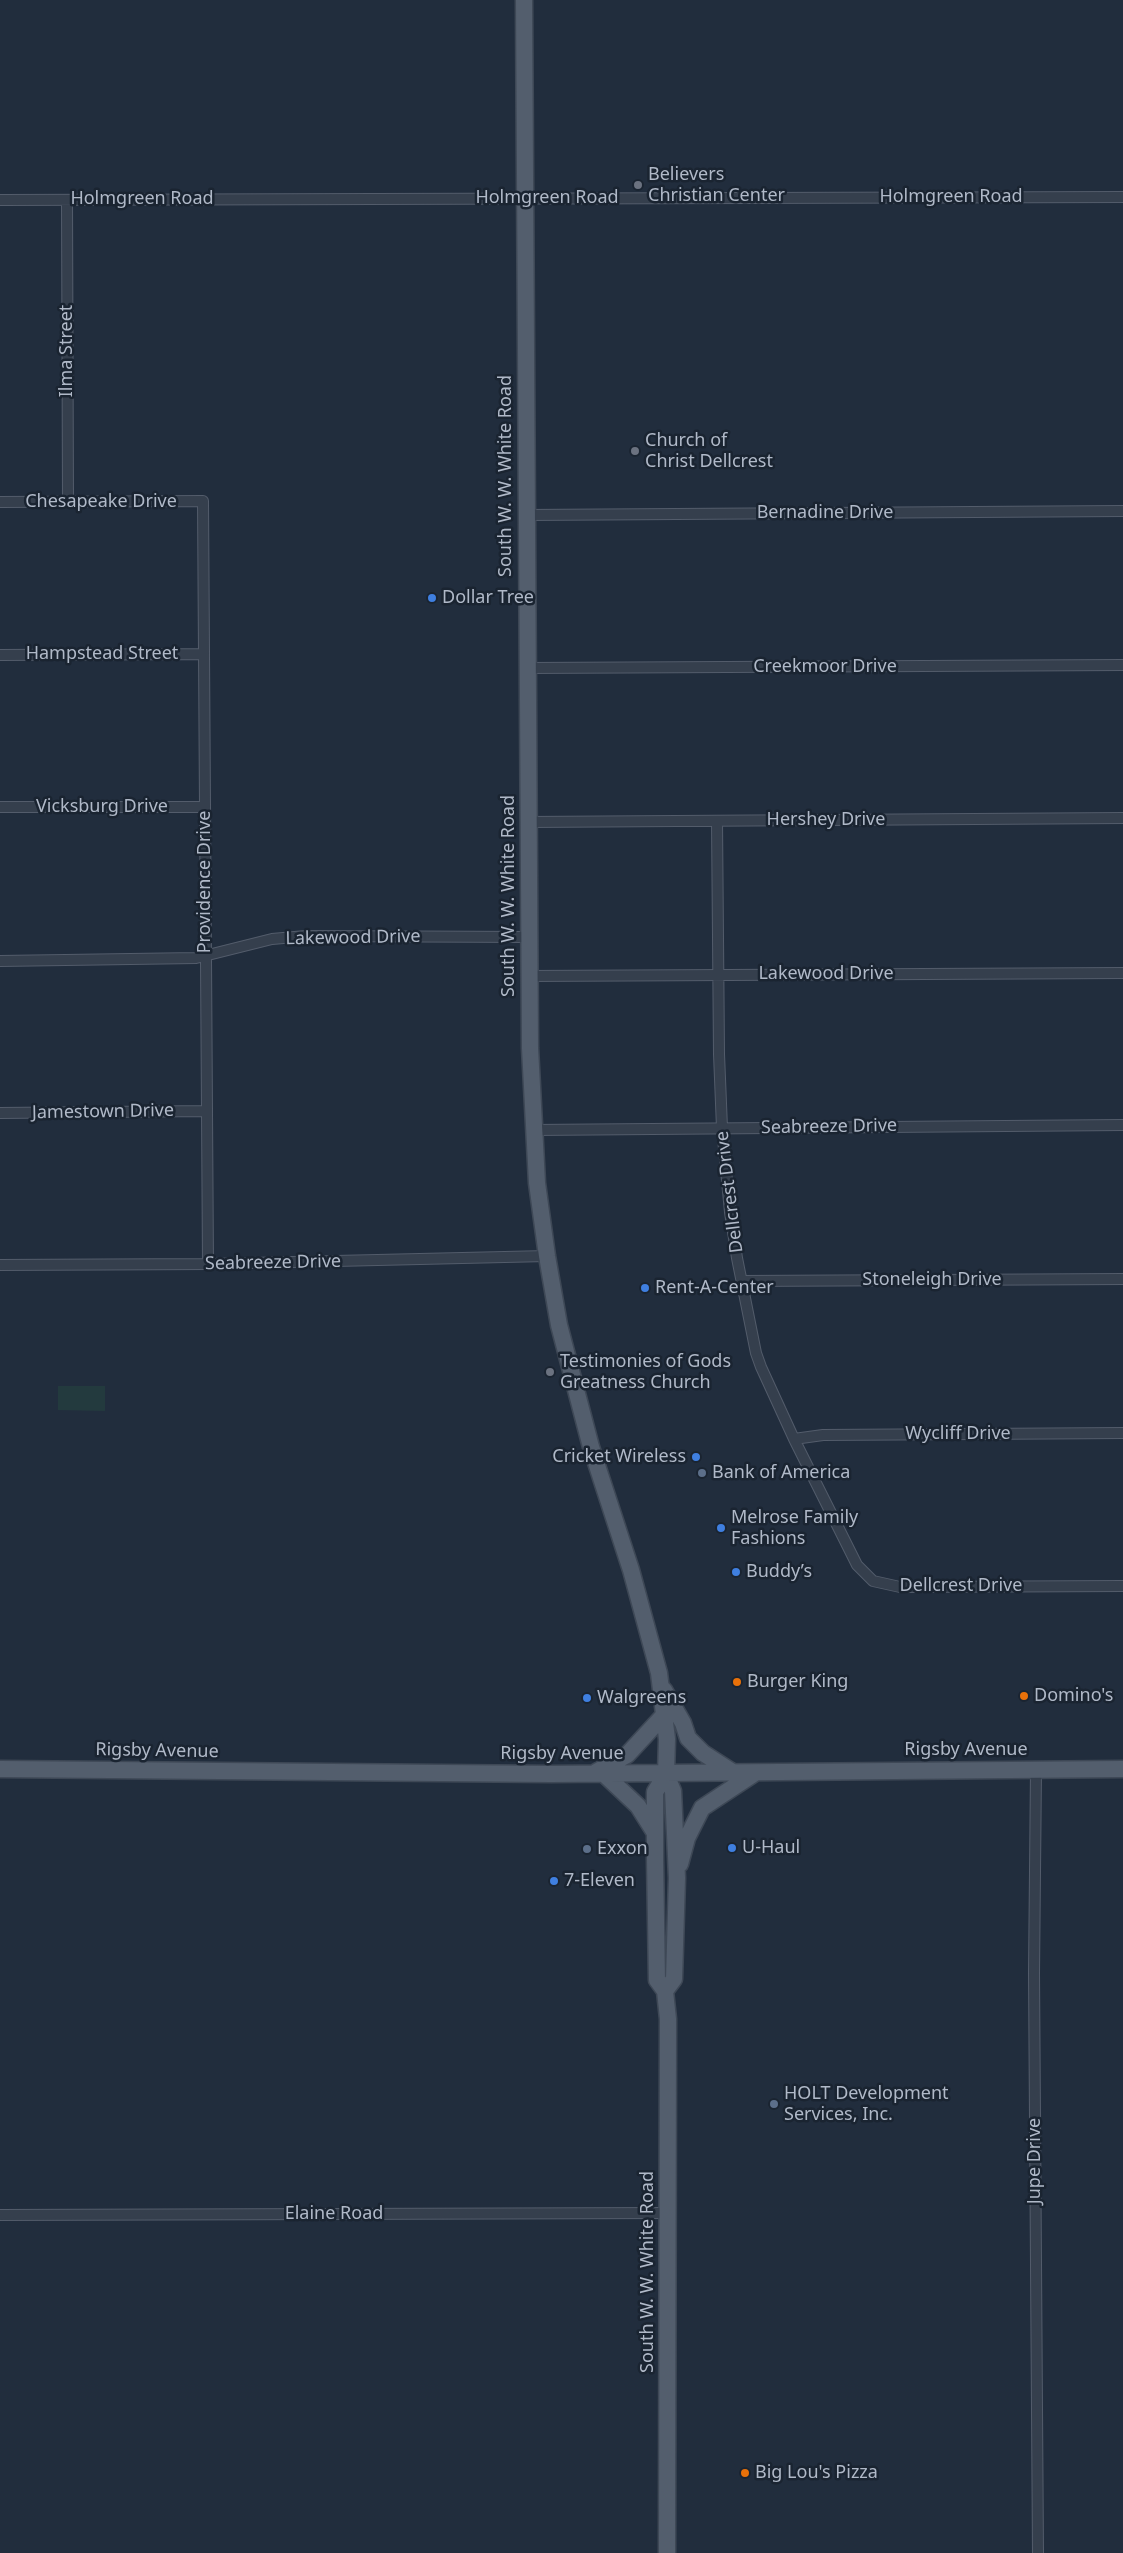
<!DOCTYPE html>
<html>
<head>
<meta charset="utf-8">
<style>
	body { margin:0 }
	canvas { display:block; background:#212d3d }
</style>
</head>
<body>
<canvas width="1123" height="2553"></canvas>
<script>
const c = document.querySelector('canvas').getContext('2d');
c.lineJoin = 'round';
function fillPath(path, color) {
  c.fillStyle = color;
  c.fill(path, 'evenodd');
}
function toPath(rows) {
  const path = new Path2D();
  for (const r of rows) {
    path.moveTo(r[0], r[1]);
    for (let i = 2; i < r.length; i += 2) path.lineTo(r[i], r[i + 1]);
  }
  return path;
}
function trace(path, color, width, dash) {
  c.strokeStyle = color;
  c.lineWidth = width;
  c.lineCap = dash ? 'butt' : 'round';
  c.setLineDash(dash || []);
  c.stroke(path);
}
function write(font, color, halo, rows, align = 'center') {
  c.font = font + ' "Noto Sans",sans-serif';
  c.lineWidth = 5;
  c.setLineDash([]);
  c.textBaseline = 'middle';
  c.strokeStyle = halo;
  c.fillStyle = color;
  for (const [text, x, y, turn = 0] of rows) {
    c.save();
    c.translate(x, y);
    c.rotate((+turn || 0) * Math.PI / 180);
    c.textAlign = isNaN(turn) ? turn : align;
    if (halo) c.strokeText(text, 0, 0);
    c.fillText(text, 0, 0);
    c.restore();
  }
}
fillPath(toPath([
	[58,1386,105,1386,105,1411,58,1410]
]), '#233a3e');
const minor = toPath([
	[0,200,1123,197],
	[67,200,68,502],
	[0,502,203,501,208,1264],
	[527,515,1123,511],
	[0,655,203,654],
	[528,668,1123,665],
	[0,807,205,807],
	[717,821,719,1054,722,1128,730,1212,737,1258,756,1353,761,1367,794,1439,857,1565,873,1581,900,1587,1123,1586],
	[528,822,1123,818],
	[0,961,196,958,272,939,306,936,529,937],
	[529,976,1123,973],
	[0,1113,207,1111],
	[534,1130,1123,1125],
	[0,1265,208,1264,547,1256],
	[742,1281,1123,1279],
	[794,1439,823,1435,1123,1433],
	[1036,1770,1034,1973,1038,2553],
	[0,2215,668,2213]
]);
const primary = toPath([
	[524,0,530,1048,537,1183,547,1256,559,1325,591,1447,631,1570,659,1673,667,1739,666,1774,673,1791,677,1878,674,1979,665,1991],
	[664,1690,683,1723,688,1738,703,1753,734,1773],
	[0,1769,551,1774,1123,1769],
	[596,1772,627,1755,664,1715],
	[604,1774,638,1806,655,1833],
	[666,1774,655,1792,655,1859,657,1980,665,1991,668,2019,667,2553],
	[680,1864,687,1838,702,1808,755,1773]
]);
trace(minor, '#535c6b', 12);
trace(primary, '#3e4856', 19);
trace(minor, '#353f4d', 10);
trace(primary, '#535e6d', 16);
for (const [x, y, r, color] of [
	[638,185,5,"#6b7280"],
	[635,451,5,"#6b7280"],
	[432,598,5,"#3f7fe0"],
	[645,1288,5,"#3f7fe0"],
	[550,1372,5,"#6b7280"],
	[696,1457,5,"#3f7fe0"],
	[702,1473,5,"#5c6f8a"],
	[721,1528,5,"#3f7fe0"],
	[736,1572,5,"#3f7fe0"],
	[737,1682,5,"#e8710a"],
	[1024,1696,5,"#e8710a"],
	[587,1698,5,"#3f7fe0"],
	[732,1848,5,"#3f7fe0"],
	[587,1849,5,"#5c6f8a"],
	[554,1881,5,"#3f7fe0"],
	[774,2104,5,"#5c6f8a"],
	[745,2473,5,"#e8710a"]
]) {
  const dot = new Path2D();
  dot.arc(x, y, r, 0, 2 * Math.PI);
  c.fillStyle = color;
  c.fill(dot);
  trace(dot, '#1a2431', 2);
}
write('18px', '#b0b9c8', '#1a2431', [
	["Believers",648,175],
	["Christian Center",648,196],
	["Church of",645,441],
	["Christ Dellcrest",645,462],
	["Dollar Tree",442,598],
	["Rent-A-Center",655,1288],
	["Testimonies of Gods",560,1362],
	["Greatness Church",560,1383],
	["Cricket Wireless",686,1457,"right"],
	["Bank of America",712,1473],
	["Melrose Family",731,1518],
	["Fashions",731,1539],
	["Buddy’s",746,1572],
	["Burger King",747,1682],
	["Domino's",1034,1696],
	["Walgreens",597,1698],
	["U-Haul",742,1848],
	["Exxon",597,1849],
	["7-Eleven",564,1881],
	["HOLT Development",784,2094],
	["Services, Inc.",784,2115],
	["Big Lou's Pizza",755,2473]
], 'left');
write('18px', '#b0b9c8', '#1a2431', [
	["Holmgreen Road",951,197],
	["Holmgreen Road",547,198],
	["Holmgreen Road",142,199],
	["Ilma Street",67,351,-90],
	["South W. W. White Road",506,476,-90],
	["Chesapeake Drive",101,502],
	["Bernadine Drive",825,513],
	["Hampstead Street",102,654],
	["Creekmoor Drive",825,667],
	["Vicksburg Drive",102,807],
	["Hershey Drive",826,820],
	["Providence Drive",205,882,-90],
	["South W. W. White Road",509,896,-90],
	["Lakewood Drive",353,938,-1],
	["Lakewood Drive",826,974],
	["Jamestown Drive",103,1112,-1],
	["Seabreeze Drive",829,1127,-1],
	["Dellcrest Drive",730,1192,-97],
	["Seabreeze Drive",273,1263,-1],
	["Stoneleigh Drive",932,1280],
	["Wycliff Drive",958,1434],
	["Dellcrest Drive",961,1586],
	["Rigsby Avenue",966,1750],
	["Rigsby Avenue",157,1751,1],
	["Rigsby Avenue",562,1754],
	["Jupe Drive",1035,2161,-90],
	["Elaine Road",334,2214],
	["South W. W. White Road",648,2272,-90]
]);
</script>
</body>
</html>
